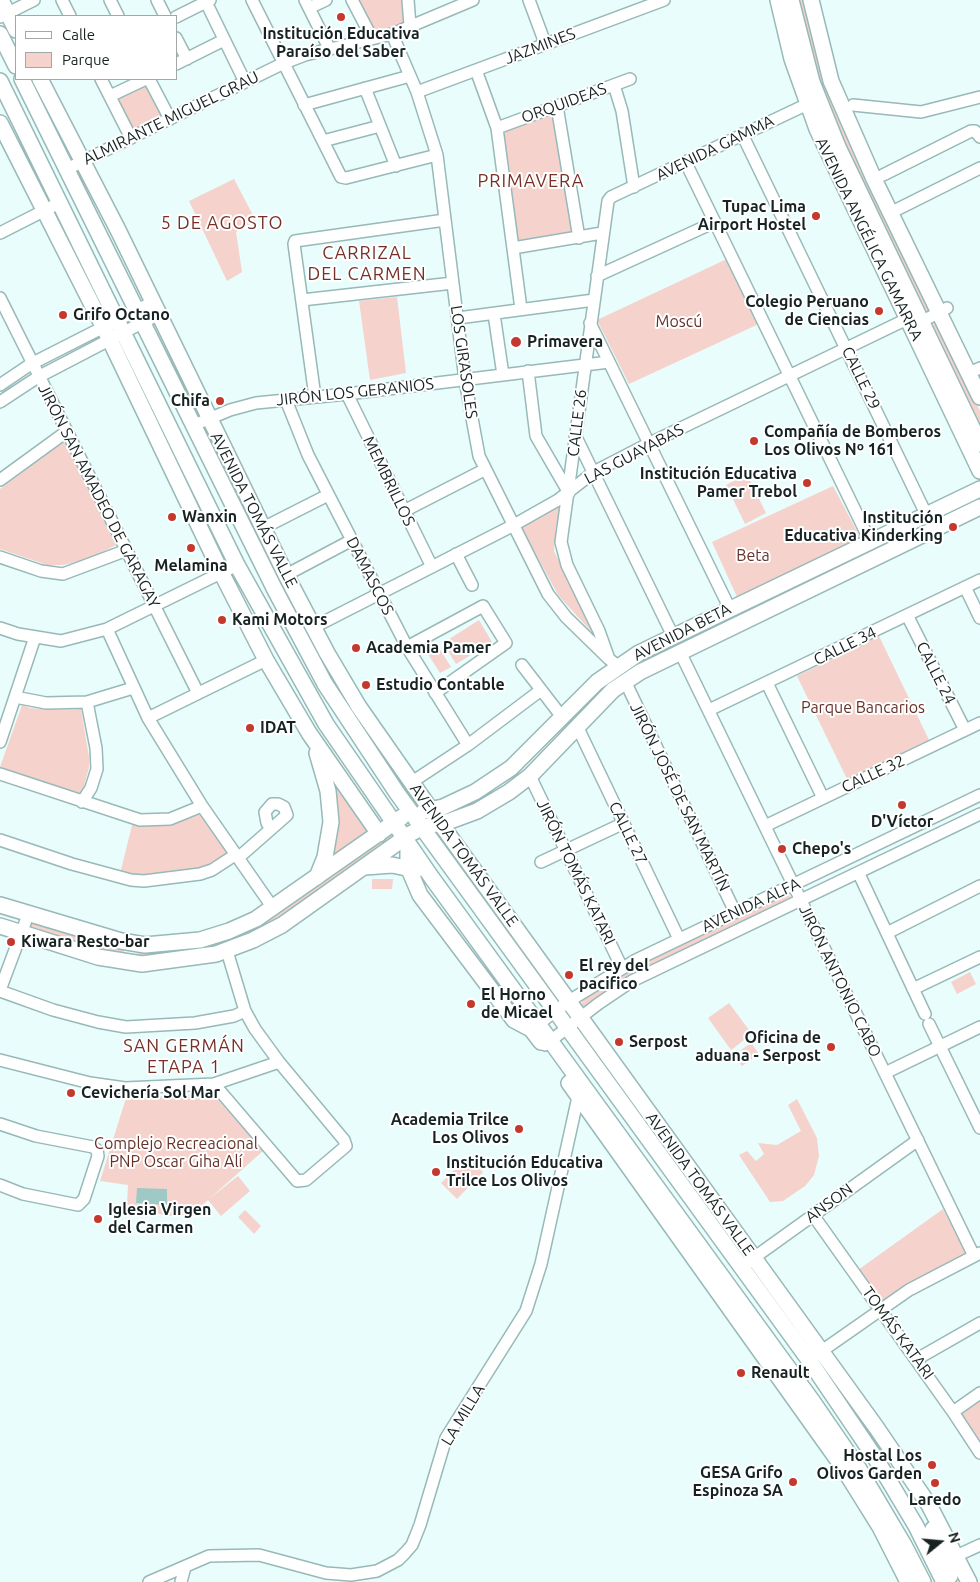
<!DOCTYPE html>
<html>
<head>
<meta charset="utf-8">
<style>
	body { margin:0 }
	#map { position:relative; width:980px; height:1582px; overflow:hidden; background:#e8fdfc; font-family:Ubuntu,sans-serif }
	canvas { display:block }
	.legend { position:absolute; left:15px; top:15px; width:162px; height:65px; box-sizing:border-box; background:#fff; border:1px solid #a2a7a7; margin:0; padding:6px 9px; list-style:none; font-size:15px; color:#162322 }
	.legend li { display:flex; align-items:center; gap:10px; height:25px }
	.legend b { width:25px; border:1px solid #a2a7a7 }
	.north { position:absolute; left:915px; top:1517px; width:50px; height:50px; -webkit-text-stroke:4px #fff; paint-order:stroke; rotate:73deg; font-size:14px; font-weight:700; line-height:20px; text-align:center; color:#162322 }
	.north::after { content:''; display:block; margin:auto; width:18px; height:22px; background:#162322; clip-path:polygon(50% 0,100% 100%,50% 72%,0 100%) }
</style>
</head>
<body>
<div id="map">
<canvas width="980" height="1582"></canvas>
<ul class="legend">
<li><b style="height:6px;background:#fff"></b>Calle</li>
<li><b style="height:14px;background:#f6d2cc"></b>Parque</li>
</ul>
<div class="north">N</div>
</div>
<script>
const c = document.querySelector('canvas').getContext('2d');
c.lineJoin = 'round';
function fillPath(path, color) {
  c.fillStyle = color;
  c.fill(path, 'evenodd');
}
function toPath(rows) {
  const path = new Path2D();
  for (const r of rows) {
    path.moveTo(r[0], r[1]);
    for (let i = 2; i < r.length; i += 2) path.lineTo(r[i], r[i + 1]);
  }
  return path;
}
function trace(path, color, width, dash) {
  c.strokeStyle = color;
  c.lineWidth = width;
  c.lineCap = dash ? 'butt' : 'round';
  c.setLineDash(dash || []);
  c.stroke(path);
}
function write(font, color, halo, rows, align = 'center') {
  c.font = font + ' Ubuntu,sans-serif';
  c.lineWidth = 4;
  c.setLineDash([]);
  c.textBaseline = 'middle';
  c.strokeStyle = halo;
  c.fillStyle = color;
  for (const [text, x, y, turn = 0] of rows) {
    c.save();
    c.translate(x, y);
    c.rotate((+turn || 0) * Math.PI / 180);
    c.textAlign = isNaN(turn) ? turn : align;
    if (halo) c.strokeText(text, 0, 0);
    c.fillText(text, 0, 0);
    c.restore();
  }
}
fillPath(toPath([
	[356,0,406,0,408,23,373,36],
	[797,0,806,0,827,77,934,309,923,316,822,95],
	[147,83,164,116,131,131,115,99],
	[553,112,573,234,517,243,504,129],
	[234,179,256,221,236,232,242,272,227,281,189,201],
	[729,258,761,323,629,384,597,320],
	[397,297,406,373,370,380,359,301],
	[939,322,980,411,980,432,930,326],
	[62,442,65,443,116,545,89,559,63,565,47,565,0,549,0,489],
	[747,474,766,513,745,524,726,485],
	[833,486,861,539,737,597,712,542],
	[561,505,556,526,554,551,598,639,558,595,521,527],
	[479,620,492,642,456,664,443,643],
	[879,636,929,740,847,779,797,676],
	[437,645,451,667,440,673,426,651],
	[22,705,30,708,52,710,81,709,89,757,89,767,82,794,0,767],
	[328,767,371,831,328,864],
	[204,813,232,857,218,865,169,877,120,874,132,825,161,825,183,821],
	[393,831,395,838,288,914,225,946,138,957,137,955,137,951,202,943],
	[372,879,393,879,392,889,372,889],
	[786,893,791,897,790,900,585,1007,581,1005,585,996,623,970],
	[33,919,93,941,124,948,123,957,28,930],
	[970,972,976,984,957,994,951,982],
	[729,1003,752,1034,731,1050,708,1018],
	[751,1043,759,1054,742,1066,734,1055],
	[208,1094,214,1095,263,1151,209,1199,238,1176,250,1191,221,1216,208,1200,191,1215,167,1216,127,1205,128,1185,100,1181,126,1098],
	[797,1099,817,1138,819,1156,814,1175,805,1186,783,1201,770,1202,739,1155,747,1151,756,1161,764,1154,758,1143,777,1145,801,1131,788,1105],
	[468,1157,483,1172,457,1199,441,1183],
	[943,1209,967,1255,881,1302,858,1270],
	[245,1210,261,1226,254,1234,238,1217],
	[980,1398,980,1440,961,1413]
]), '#f6d2cc');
fillPath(toPath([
	[137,1188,167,1189,167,1205,136,1203]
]), '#9ec9c6');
const minor = toPath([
	[62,0,70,16],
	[110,0,118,16],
	[157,0,165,16],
	[205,0,245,82],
	[252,0,341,177,346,178,437,155],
	[305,0,329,48],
	[352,0,372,38],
	[408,0,410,25],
	[529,0,545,43],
	[309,8,326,0],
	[0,17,34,0],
	[176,17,210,0],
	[392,34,417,92,437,155,465,380,479,456,548,594,566,617,608,658],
	[176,38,187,59],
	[176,64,224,40],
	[476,70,497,128,521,309],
	[101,79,131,138],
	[149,79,170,119],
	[614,85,622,111,634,187],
	[365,88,396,166],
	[417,92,664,0],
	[110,96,146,79],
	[304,105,410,76],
	[853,105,921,112,980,97],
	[557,106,579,238],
	[497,128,630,79],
	[742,134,926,514],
	[323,141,380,126],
	[686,163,870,541],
	[67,169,284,63,305,55,392,34,473,0],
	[883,175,971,131,975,131,980,137],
	[890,213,980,168],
	[0,233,59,203],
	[513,248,602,233],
	[597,276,715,222],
	[0,298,198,693],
	[302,300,453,283],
	[494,314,503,375],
	[458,318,594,300],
	[590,323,730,609],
	[528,371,536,436,569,493],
	[969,373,980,368],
	[0,385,31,364,153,302],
	[347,394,432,567],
	[315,397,294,244,295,241,445,220],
	[286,400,308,455,407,647,468,745],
	[0,402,38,377,159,314],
	[194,425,230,410,256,403,347,394,609,362],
	[575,435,673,636],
	[0,480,66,432],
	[404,511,484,470],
	[263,528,328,495],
	[456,554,472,585],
	[0,557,41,571,63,574,127,550],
	[286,575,352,540],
	[965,587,980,618],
	[907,615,965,730],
	[314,627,512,526,558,500,594,472,650,443,907,319,921,322,947,308],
	[0,628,18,634,61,641,107,629,237,565],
	[107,629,148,718,202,806,273,908],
	[407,647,483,606,506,643,435,693],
	[680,652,974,1256],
	[522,665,562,717],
	[618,666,609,659,599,631,567,565,561,542,608,201,611,197,814,101],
	[625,681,735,912],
	[767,683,823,798],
	[15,697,46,703,87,702,133,688],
	[709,710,980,580],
	[148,718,266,660],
	[577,726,679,939],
	[0,742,35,637],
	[0,774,140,820,170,819,202,806],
	[530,776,622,968],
	[412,782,468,745,541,690],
	[82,802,91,788,97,769,96,748,87,702],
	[765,826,980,723],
	[0,840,72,864,131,880,144,881,200,874,212,870,235,855],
	[238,858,287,815,284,807,278,804,272,804,265,812,267,823,271,829],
	[541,862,624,823],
	[859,874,925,1014],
	[887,933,980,886],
	[913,989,980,957],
	[0,990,28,915],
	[0,991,53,1010,98,1022,126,1027,195,1023,234,1016,245,1011],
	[929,1024,980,1128],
	[533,1028,569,1001,636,960,980,795],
	[545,1045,598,1004,632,981,980,814],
	[0,1060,90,1083,125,1088,214,1084,279,1062],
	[885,1073,980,1027],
	[214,1084,297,1181,306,1180,346,1146,344,1140,279,1062,255,1029,245,1011,227,951],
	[0,1124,36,1136,93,1147,97,1150,98,1156,84,1199,78,1205,23,1194,0,1185],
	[813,1215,953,1412,980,1453],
	[741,1267,918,1140],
	[816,1355,909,1290,980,1253],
	[917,1359,980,1323],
	[953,1412,980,1393],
	[956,1556,980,1545],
	[149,1582,209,1556,259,1555,326,1573,351,1575,377,1571,398,1560,405,1553,412,1545,420,1525,446,1438,526,1311,541,1264,578,1097,583,1093],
	[181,1582,185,1567]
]);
const major = toPath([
	[1,0,16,30],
	[778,0,792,59,817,129,980,471],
	[791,0,812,82,838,147,980,444],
	[811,0,831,81,874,179,980,397],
	[0,34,16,66],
	[22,79,275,590,325,684,397,793,809,1360,876,1459,916,1526,944,1582],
	[40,79,118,230,286,575,327,653,359,707,440,823,876,1427,929,1505,969,1582],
	[0,81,237,565,326,724,432,878,813,1402,859,1469,904,1545,923,1582],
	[0,123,109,338,222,574,266,660,309,733,379,834],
	[424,811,443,807,475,792,511,768,597,682,639,653,980,489],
	[408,844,408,867,420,895,514,1020,531,1029,541,1042],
	[365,867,392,865,416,870],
	[317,877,325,857,331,822,328,791,317,753],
	[0,905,121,941,145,945,200,940,229,931,256,919,402,817],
	[0,926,98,957,142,964,216,954,253,940,282,925,410,834,423,827,450,821,477,811,509,792,530,776,613,690,640,672,980,507],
	[569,1083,842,1466,880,1527,908,1582],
	[933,1529,950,1576]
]);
trace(minor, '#97b9b7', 14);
trace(major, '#97b9b7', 18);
trace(minor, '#fff', 11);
trace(major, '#fff', 15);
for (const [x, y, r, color] of [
	[341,17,5,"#c5382d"],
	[816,216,5,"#c5382d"],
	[879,311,5,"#c5382d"],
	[63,315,5,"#c5382d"],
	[516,342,6,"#c5382d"],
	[220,401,5,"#c5382d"],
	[754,441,5,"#c5382d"],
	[807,483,5,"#c5382d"],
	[172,517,5,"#c5382d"],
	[953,527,5,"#c5382d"],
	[191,548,5,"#c5382d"],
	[222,620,5,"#c5382d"],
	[356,648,5,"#c5382d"],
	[366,685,5,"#c5382d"],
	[250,728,5,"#c5382d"],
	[902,805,5,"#c5382d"],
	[782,849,5,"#c5382d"],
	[11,942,5,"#c5382d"],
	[569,975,5,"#c5382d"],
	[471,1004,5,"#c5382d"],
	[619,1042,5,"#c5382d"],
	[831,1047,5,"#c5382d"],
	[71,1093,5,"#c5382d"],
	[519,1129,5,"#c5382d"],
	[436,1172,5,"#c5382d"],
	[98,1219,5,"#c5382d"],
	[741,1373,5,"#c5382d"],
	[932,1465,5,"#c5382d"],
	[793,1482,5,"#c5382d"],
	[935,1483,5,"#c5382d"]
]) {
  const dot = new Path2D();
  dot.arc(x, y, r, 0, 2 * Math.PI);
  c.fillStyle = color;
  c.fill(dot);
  trace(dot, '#fff', 2);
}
write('bold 16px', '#162322', '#fff', [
	["Institución Educativa",341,34,"center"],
	["Paraíso del Saber",341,52,"center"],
	["Tupac Lima",806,207,"right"],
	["Airport Hostel",806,225,"right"],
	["Colegio Peruano",869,302,"right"],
	["de Ciencias",869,320,"right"],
	["Grifo Octano",73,315],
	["Primavera",527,342],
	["Chifa",210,401,"right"],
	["Compañía de Bomberos",764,432],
	["Los Olivos Nº 161",764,450],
	["Institución Educativa",797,474,"right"],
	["Pamer Trebol",797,492,"right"],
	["Wanxin",182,517],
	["Institución",943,518,"right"],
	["Educativa Kinderking",943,536,"right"],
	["Melamina",191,566,"center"],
	["Kami Motors",232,620],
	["Academia Pamer",366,648],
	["Estudio Contable",376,685],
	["IDAT",260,728],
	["D'Víctor",902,822,"center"],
	["Chepo's",792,849],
	["Kiwara Resto-bar",21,942],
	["El rey del",579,966],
	["pacifico",579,984],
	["El Horno",481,995],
	["de Micael",481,1013],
	["Oficina de",821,1038,"right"],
	["aduana - Serpost",821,1056,"right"],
	["Serpost",629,1042],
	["Cevichería Sol Mar",81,1093],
	["Academia Trilce",509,1120,"right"],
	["Los Olivos",509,1138,"right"],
	["Institución Educativa",446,1163],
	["Trilce Los Olivos",446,1181],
	["Iglesia Virgen",108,1210],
	["del Carmen",108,1228],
	["Renault",751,1373],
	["Hostal Los",922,1456,"right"],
	["Olivos Garden",922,1474,"right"],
	["GESA Grifo",783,1473,"right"],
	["Espinoza SA",783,1491,"right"],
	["Laredo",935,1500,"center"]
], 'left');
write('16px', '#162322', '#fff', [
	["JAZMINES",540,46,-21],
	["ORQUIDEAS",564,103,-20],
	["ALMIRANTE MIGUEL GRAU",171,118,-26],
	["AVENIDA GAMMA",715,148,-26],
	["AVENIDA ANGÉLICA GAMARRA",869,239,64],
	["LOS GIRASOLES",464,362,82],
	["CALLE 29",861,378,64],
	["JIRÓN LOS GERANIOS",355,392,-6],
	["CALLE 26",577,423,-83],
	["LAS GUAYABAS",634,454,-28],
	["MEMBRILLOS",389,481,64],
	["JIRÓN SAN AMADEO DE GARAGAY",99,496,63],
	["AVENIDA TOMÁS VALLE",254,510,63],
	["DAMASCOS",370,576,63],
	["AVENIDA BETA",682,632,-27],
	["CALLE 34",845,646,-26],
	["CALLE 24",936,673,63],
	["CALLE 32",873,774,-25],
	["JIRÓN JOSÉ DE SAN MARTÍN",680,797,64],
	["CALLE 27",628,833,64],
	["AVENIDA TOMÁS VALLE",464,855,54],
	["JIRÓN TOMÁS KATARI",576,872,64],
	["AVENIDA ALFA",751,905,-25],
	["JIRÓN ANTONIO CABO",840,981,64],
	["AVENIDA TOMÁS VALLE",700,1184,54],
	["ANSON",829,1203,-36],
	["TOMÁS KATARI",898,1333,54],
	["LA MILLA",463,1415,-59]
]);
write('16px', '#65322b', '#fff', [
	["Moscú",679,322],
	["Beta",753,556],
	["Parque Bancarios",863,708],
	["Complejo Recreacional",176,1144],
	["PNP Oscar Giha Alí",176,1162]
]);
c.letterSpacing = '1px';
write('18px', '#763028', '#fff', [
	["PRIMAVERA",531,181],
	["5 DE AGOSTO",222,223],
	["CARRIZAL",367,253],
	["DEL CARMEN",367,274],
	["SAN GERMÁN",184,1046],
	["ETAPA 1",184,1067]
]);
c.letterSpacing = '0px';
</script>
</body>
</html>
